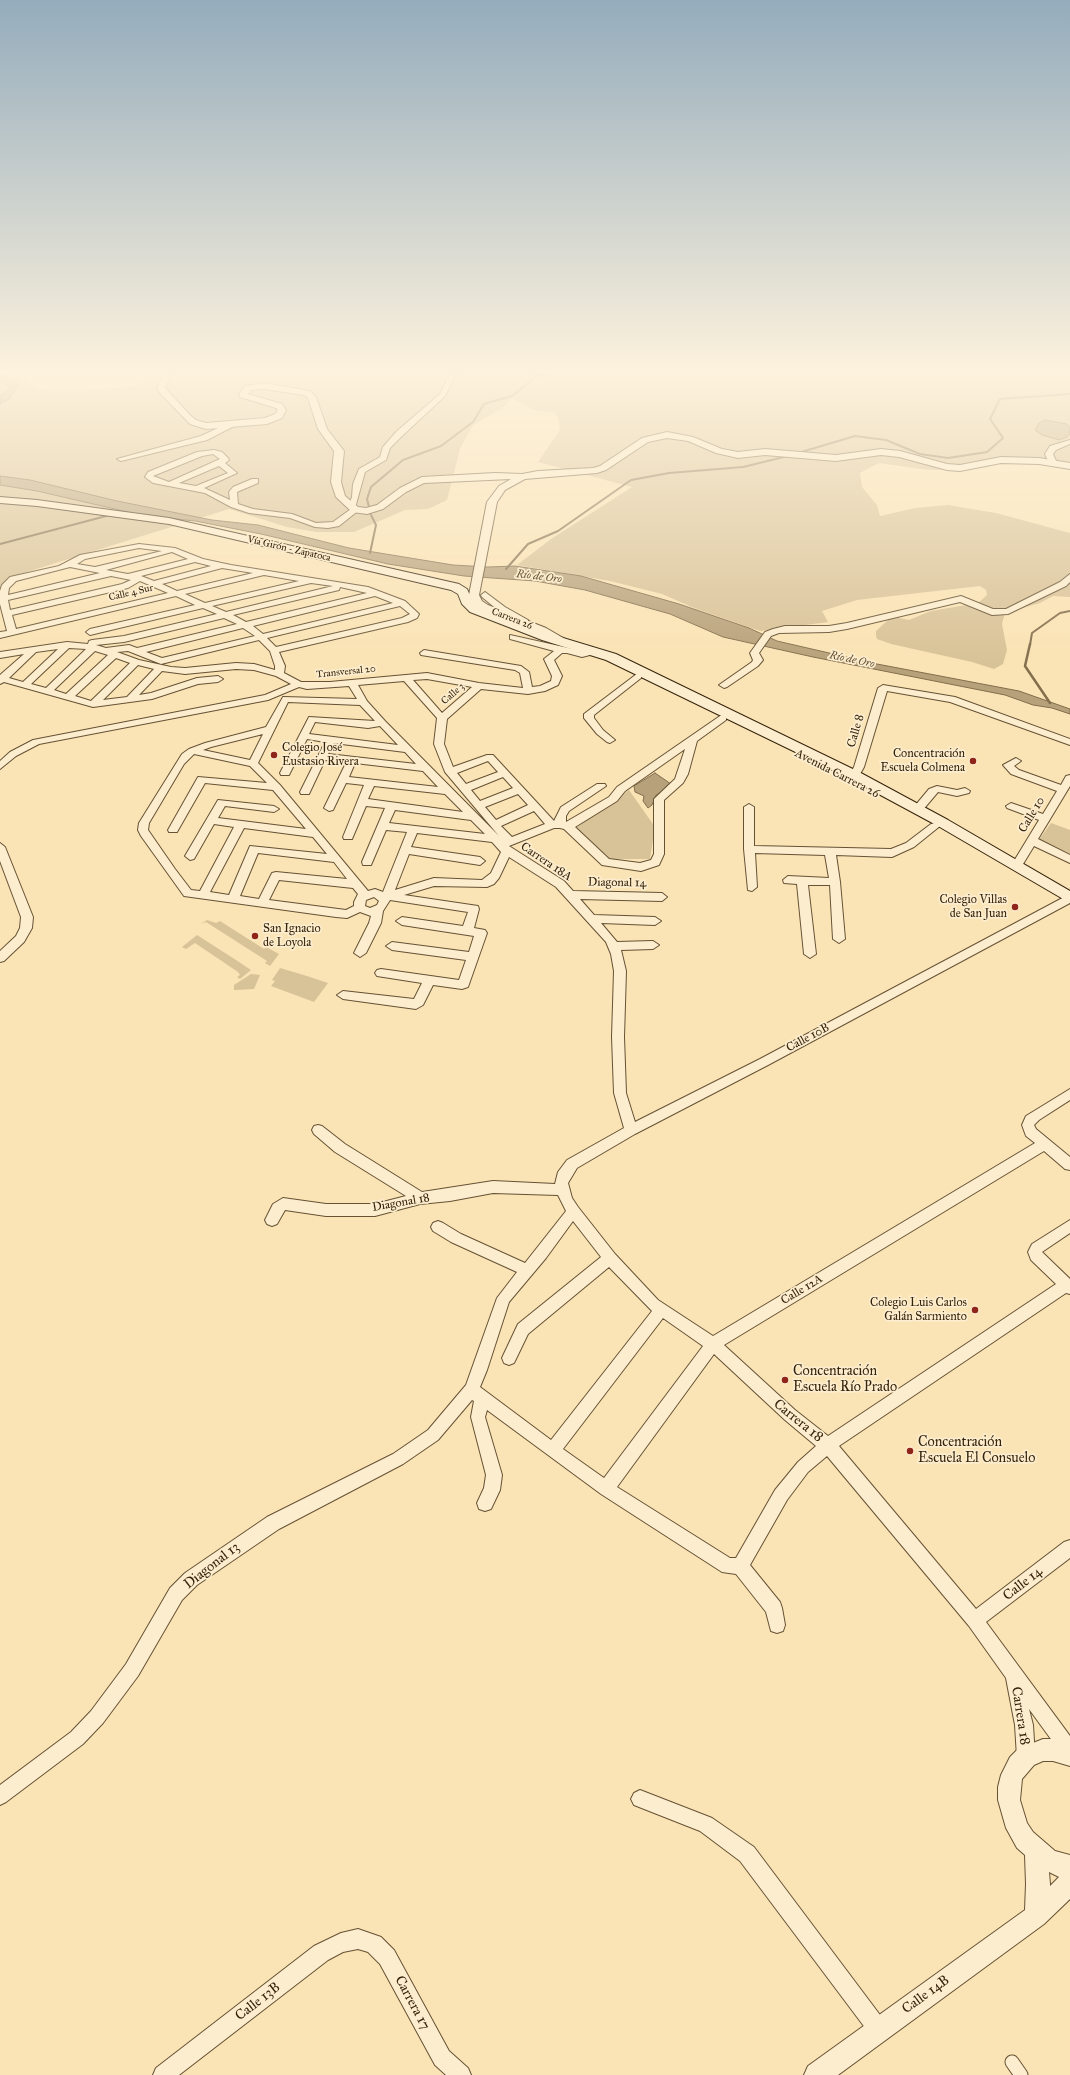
<!DOCTYPE html>
<html>
<head>
<meta charset="utf-8">
<style>
	body { margin:0 }
	canvas { display:block; background:#fae3b4 }
</style>
</head>
<body>
<canvas width="1070" height="2075"></canvas>
<script>
const c = document.querySelector('canvas').getContext('2d');
c.lineJoin = 'round';
function fillPath(path, color) {
  c.fillStyle = color;
  c.fill(path, 'evenodd');
}
function toPath(rows) {
  const path = new Path2D();
  for (const r of rows) {
    path.moveTo(r[0], r[1]);
    for (let i = 2; i < r.length; i += 2) path.lineTo(r[i], r[i + 1]);
  }
  return path;
}
function trace(path, color, width, dash) {
  c.strokeStyle = color;
  c.lineWidth = width;
  c.lineCap = dash ? 'butt' : 'round';
  c.setLineDash(dash || []);
  c.stroke(path);
}
function write(font, color, halo, rows, align = 'center') {
  c.font = font + ' "IM FELL Great Primer",serif';
  c.lineWidth = 3.5;
  c.setLineDash([]);
  c.textBaseline = 'middle';
  c.strokeStyle = halo;
  c.fillStyle = color;
  for (const [text, x, y, turn = 0] of rows) {
    c.save();
    c.translate(x, y);
    c.rotate((+turn || 0) * Math.PI / 180);
    c.textAlign = isNaN(turn) ? turn : align;
    if (halo) c.strokeText(text, 0, 0);
    c.fillText(text, 0, 0);
    c.restore();
  }
}
fillPath(toPath([
	[0,374,23,375,30,384,45,391,73,392,129,387,159,376,157,386,174,374,1070,374,1070,466,1002,461,958,470,928,470,879,463,860,473,862,487,877,505,880,516,915,508,948,505,996,513,1070,533,1070,597,1053,596,1040,603,1005,613,1002,624,1007,650,1003,664,994,669,972,662,891,644,877,639,876,636,876,631,889,619,899,618,909,620,931,611,978,603,987,595,986,590,980,586,857,600,822,611,828,622,760,631,694,608,662,594,610,581,517,565,551,539,632,487,538,462,560,430,558,418,554,412,536,411,512,398,501,409,473,425,460,449,447,500,428,509,405,510,354,532,316,532,287,527,229,509,14,576,0,587],
	[629,790,655,827,650,859,610,859,576,828],
	[1051,823,1070,830,1070,854,1038,841],
	[207,920,216,923,220,921,264,949,266,947,279,954,270,966,265,963,267,961,206,922,201,924],
	[197,935,236,960,251,970,240,979,237,977,240,975,238,972,195,943,186,949,182,947],
	[280,968,307,976,328,983,314,1002,271,986,275,981,272,980],
	[251,974,260,975,254,989,234,990,234,985]
]), '#d8c297');
const water = toPath([
	[0,375,19,384,9,399,0,404,0,396,11,388,0,381,0,375],
	[1045,420,1067,424,1070,427,1070,434,1067,437,1059,440,1042,435,1035,430,1039,423,1045,420],
	[0,476,30,480,117,501,212,520,258,525,349,548,453,565,488,567,515,566,581,576,679,604,749,628,777,641,877,664,1019,691,1070,709,1070,714,1052,708,1033,705,1005,695,813,657,723,637,670,614,585,590,535,581,464,576,388,564,261,534,195,521,141,515,37,491,0,485,0,476],
	[655,773,671,784,667,790,656,795,652,805,648,808,643,801,644,796,635,792,634,786,655,773]
]);
fillPath(water, '#b7a17a');
trace(water, '#836e4d', 1);
trace(toPath([
	[536,376,547,374],
	[798,453,855,436,886,440,920,454,948,458,987,452,1003,438,990,419,1000,399,1070,394],
	[0,544,110,515],
	[370,553,376,525,371,515,367,499,371,487,403,460,441,446,473,422,484,404,512,396,536,376,535,374],
	[506,569,528,544,558,531,631,480,669,473,743,467,788,456],
	[1030,645,1032,633,1060,613,1070,611]
]), '#836e4d', 2);
trace(toPath([
	[1030,644,1025,666,1050,703]
]), '#836e4d', 2.5);
const pedestrian = toPath([
	[1012,2062,1021,2075]
]);
const minor = toPath([
	[450,374,456,374,445,396,402,436,390,448,386,460,365,472,355,508,359,510,339,526,328,528,315,527,290,518,249,513,231,507,205,493,153,483,145,477,148,472,197,452,214,450,222,452,228,458,229,460,225,463,237,473,204,488,230,500,229,492,233,487,252,479,258,479,258,483,237,492,238,504,253,509,292,514,316,523,333,522,351,509,348,507,352,497,353,484,359,469,380,457,383,447,396,432,440,394,450,374],
	[213,454,220,459,169,482,153,476,202,456,213,454],
	[219,466,228,473,196,486,179,483,219,466],
	[231,422,238,424,207,440,121,461,117,459,201,436,231,422],
	[1070,440,1070,444,1056,450,1053,454,1057,463,1050,465,1045,454,1050,446,1070,440],
	[139,544,175,548,203,559,231,565,368,587,405,601,419,614,417,618,408,622,279,652,285,666,284,673,301,682,330,682,427,673,479,683,523,688,520,673,515,670,421,655,420,653,424,650,521,666,529,672,532,687,540,686,551,681,552,676,544,659,554,651,510,639,510,635,582,651,594,650,594,654,582,657,567,653,562,653,554,660,562,676,558,685,545,691,528,694,481,689,447,719,444,744,453,767,487,755,493,755,554,821,561,807,597,784,605,784,606,786,569,811,566,816,566,822,609,797,617,787,720,716,726,716,726,720,697,741,688,774,683,783,664,800,664,854,659,865,641,871,602,865,564,829,560,828,554,828,509,846,564,881,573,891,662,893,667,897,662,901,580,899,594,915,655,917,661,921,655,925,601,923,617,942,653,941,659,945,653,949,621,950,626,971,624,1037,626,1093,635,1122,760,1059,1070,894,1070,903,768,1065,635,1134,577,1168,568,1183,572,1198,578,1207,615,1254,658,1300,713,1336,1035,1143,1026,1136,1022,1125,1026,1116,1070,1089,1070,1100,1039,1120,1034,1125,1036,1129,1070,1157,1070,1170,1065,1169,1044,1151,724,1345,795,1410,828,1436,1056,1284,1031,1260,1028,1252,1032,1244,1070,1220,1070,1233,1042,1252,1070,1279,1070,1294,1066,1293,839,1446,976,1609,1064,1542,1070,1540,1070,1558,986,1622,1070,1736,1070,1760,1064,1757,1029,1709,1033,1725,1035,1757,1032,1763,1026,1766,1020,1763,1017,1757,1015,1725,1006,1678,969,1626,827,1456,808,1472,787,1500,750,1565,780,1602,782,1608,785,1625,783,1631,777,1633,771,1631,766,1612,736,1574,722,1572,601,1494,487,1410,485,1417,502,1475,500,1490,491,1509,485,1511,479,1509,477,1503,484,1488,486,1475,471,1417,474,1401,472,1400,438,1440,403,1464,279,1529,197,1585,182,1600,138,1676,103,1723,83,1744,6,1802,0,1805,0,1785,71,1732,91,1711,126,1664,170,1588,185,1573,267,1517,393,1454,428,1430,466,1385,497,1298,517,1272,451,1242,433,1231,431,1227,433,1223,438,1221,443,1223,461,1234,525,1263,566,1211,558,1195,493,1193,450,1201,420,1204,375,1216,326,1216,285,1210,277,1224,272,1226,267,1224,265,1220,273,1204,283,1198,326,1204,375,1204,406,1196,335,1152,314,1134,312,1130,314,1126,318,1125,322,1126,345,1144,422,1192,493,1181,555,1184,558,1172,567,1160,624,1128,614,1093,612,1037,614,971,611,954,606,942,556,887,509,857,499,878,494,884,487,887,434,886,404,895,478,906,479,909,474,928,485,930,487,933,468,987,462,989,433,985,423,1005,416,1009,343,999,337,995,343,991,414,999,422,983,377,976,375,973,377,970,381,969,459,980,466,960,392,950,386,946,392,942,469,952,474,936,402,925,396,921,402,917,463,926,468,912,390,900,383,911,381,923,366,953,360,957,354,953,369,923,371,916,360,912,347,918,336,917,184,896,141,836,138,830,139,823,182,754,189,749,205,743,266,727,283,697,357,699,349,686,307,689,299,687,268,700,39,744,16,756,0,769,0,761,10,752,33,740,265,695,291,684,276,676,254,670,236,669,185,674,162,671,139,695,151,693,197,678,218,676,223,679,218,682,198,684,152,699,93,707,4,682,0,684,0,675,24,654,0,658,0,652,67,642,88,644,89,641,92,640,124,636,217,614,203,608,90,635,86,632,90,629,195,605,176,596,0,638,0,632,7,631,0,604,0,591,2,585,10,577,59,566,80,555,139,544],
	[139,548,162,551,95,567,77,564,85,559,139,548],
	[172,552,188,559,128,574,106,570,172,552],
	[195,562,211,566,154,581,141,576,195,562],
	[70,567,100,573,8,595,9,588,16,581,70,567],
	[222,568,253,573,177,591,162,584,222,568],
	[264,575,299,581,205,603,185,594,264,575],
	[111,576,131,580,122,584,10,610,8,600,111,576],
	[140,581,168,593,16,629,12,615,128,588,140,581],
	[311,583,333,586,226,612,212,606,311,583],
	[340,587,367,593,246,622,233,615,339,590,340,587],
	[375,596,393,603,263,634,253,626,375,596],
	[400,606,410,614,402,618,276,647,267,638,400,606],
	[224,618,237,624,137,648,129,645,106,648,96,645,124,642,224,618],
	[243,628,255,636,162,658,146,652,243,628],
	[259,640,270,651,275,666,275,670,254,664,236,663,185,668,171,667,139,660,117,652,128,651,161,664,259,640],
	[69,648,86,649,46,688,31,684,69,648],
	[58,649,23,682,9,678,36,652,58,649],
	[95,651,108,655,66,694,54,690,95,651],
	[116,658,130,663,91,701,75,696,116,658],
	[138,665,154,669,127,697,103,700,138,665],
	[427,679,472,687,442,713,413,680,427,679],
	[404,681,437,718,434,744,445,772,499,836,385,721,367,701,358,685,404,681],
	[288,702,360,705,375,721,309,717,280,773,281,775,289,775,307,739,325,742,300,792,301,794,309,794,325,760,346,763,324,808,329,811,333,810,346,783,364,785,343,837,344,839,352,839,366,806,385,808,362,862,363,865,371,865,386,830,407,832,383,892,375,889,368,891,280,785,258,763,288,702],
	[315,722,368,728,380,726,398,745,309,734,315,722],
	[263,734,250,760,203,750,211,747,263,734],
	[334,743,405,752,416,764,328,754,334,743],
	[685,749,675,779,654,799,654,854,651,860,640,863,609,859,575,827,617,801,625,791,685,749],
	[194,754,250,766,267,783,198,777,168,830,169,832,177,832,205,783,273,790,306,829,218,818,225,806,274,812,279,809,274,806,218,800,185,856,190,860,194,859,214,824,234,827,200,891,191,890,175,869,148,830,149,823,184,764,194,754],
	[488,761,498,772,466,784,457,773,488,761],
	[355,763,423,771,438,787,349,777,355,763],
	[503,777,513,788,480,801,471,790,503,777],
	[374,786,445,794,463,812,368,799,374,786],
	[518,794,528,805,496,820,485,807,518,794],
	[395,810,471,820,485,834,389,823,395,810],
	[534,811,545,824,512,837,501,826,534,811],
	[244,828,313,837,327,854,250,846,229,895,210,892,244,828],
	[417,833,492,842,501,852,491,873,482,880,434,878,395,890,409,854,480,865,485,861,480,857,411,847,417,833],
	[258,853,334,862,347,879,276,872,272,873,259,899,240,896,258,853],
	[279,880,353,888,358,894,354,902,354,906,346,910,269,900,279,880],
	[374,897,379,901,377,905,370,908,365,906,366,900,374,897],
	[573,1221,601,1257,518,1324,502,1358,504,1363,509,1365,514,1363,528,1334,609,1267,652,1311,551,1440,480,1387,487,1370,509,1302,546,1258,573,1221],
	[663,1318,703,1346,604,1478,563,1449,663,1318],
	[714,1354,785,1420,816,1446,798,1462,775,1490,736,1558,730,1558,617,1487,714,1354],
	[1070,574,1070,582,1066,586,1008,614,992,615,960,602,847,629,829,632,779,633,771,636,759,653,763,660,758,666,727,687,724,688,719,685,752,662,753,660,750,653,765,632,773,629,785,626,829,626,847,623,961,596,993,609,1006,609,1060,582,1070,574],
	[485,592,505,607,528,620,528,624,522,624,499,611,482,597,481,595,485,592],
	[638,673,641,674,641,678,594,715,594,718,603,730,615,740,610,743,607,742,597,734,584,718,584,714,638,673],
	[883,685,955,697,1070,739,1070,745,950,702,887,691,864,767,855,783,847,783,846,781,854,767,878,688,883,685],
	[1016,758,1021,761,1014,766,1019,770,1061,785,1066,776,1070,775,1070,786,1038,839,1070,855,1070,863,1034,846,1020,869,1016,870,1011,866,1039,820,1007,808,1006,806,1011,803,1043,814,1057,791,1011,774,1003,765,1016,758],
	[937,786,957,790,965,788,970,791,969,793,957,796,938,792,922,811,914,811,913,809,914,807,929,789,937,786],
	[749,804,754,807,754,846,891,849,906,843,931,824,935,823,940,826,914,847,892,857,836,855,840,882,845,939,839,943,833,939,830,885,808,885,816,954,810,958,804,954,797,884,784,883,783,880,788,876,829,878,825,855,755,853,757,887,752,891,748,890,744,849,744,807,749,804],
	[0,843,5,847,33,917,32,928,24,942,4,961,0,962,0,951,16,936,20,928,21,917,0,861,0,843],
	[640,1790,712,1818,754,1847,886,2023,889,2030,886,2037,879,2040,872,2037,740,1861,700,1831,634,1805,631,1799,634,1793,640,1790],
	[358,1929,381,1937,394,1950,449,2051,468,2068,471,2075,446,2075,435,2065,380,1964,368,1952,358,1949,343,1952,328,1960,179,2075,153,2075,156,2068,314,1946,341,1933,358,1929]
]);
const tertiary = toPath([
	[164,374,172,374,165,387,166,389,190,415,196,420,206,423,265,418,275,414,278,410,276,408,240,397,239,395,241,391,246,386,264,383,310,391,316,397,327,429,344,451,341,482,345,496,358,507,366,508,377,505,400,488,422,477,495,473,522,474,538,471,593,468,600,466,642,438,667,432,693,437,722,449,738,452,765,449,836,455,881,449,900,451,947,464,960,465,1001,457,1039,458,1070,463,1070,469,1039,464,1001,463,960,471,947,470,899,457,881,455,836,461,765,455,738,458,716,453,688,441,667,438,648,442,606,470,597,473,525,479,505,490,497,502,479,595,482,601,488,605,546,628,565,639,567,641,561,644,538,632,480,609,474,605,469,595,487,502,499,486,511,479,424,483,406,492,383,509,367,514,352,512,336,497,331,482,334,451,318,429,308,398,304,395,264,389,251,390,248,394,282,404,286,410,282,418,267,424,206,429,190,424,159,392,157,387,164,374],
	[1043,1739,1053,1739,1070,1744,1070,1766,1053,1761,1043,1761,1034,1765,1022,1779,1020,1800,1027,1823,1033,1832,1055,1851,1070,1855,1070,1899,1044,1924,838,2075,804,2075,808,2066,1025,1910,1026,1884,1025,1855,1017,1848,1006,1828,998,1800,998,1787,1001,1775,1010,1757,1018,1749,1043,1739],
	[1049,1872,1059,1877,1050,1886,1050,1884,1049,1872]
]);
const secondary = toPath([
	[0,497,37,500,169,518,459,584,467,589,473,602,478,606,550,634,616,654,859,772,948,820,1070,891,1070,903,938,826,849,778,606,660,542,640,470,612,462,604,458,594,451,590,169,524,37,506,0,503,0,497]
]);
trace(pedestrian, '#665234', 15);
trace(minor, '#665234', 2);
trace(tertiary, '#665234', 2);
trace(secondary, '#34220a', 2);
trace(pedestrian, '#fcedce', 13);
fillPath(minor, '#fcedce');
fillPath(tertiary, '#fcedce');
fillPath(secondary, '#fcedce');
const sky = c.createLinearGradient(0, 0, 0, 664);
sky.addColorStop(0, '#94acbc');
sky.addColorStop(0.56, '#fdf2dd');
sky.addColorStop(1, '#fdf2dd00');
c.fillStyle = sky;
c.fillRect(0, 0, 1070, 664);
for (const [x, y, r, color] of [
	[274,755,4,"#8f2418"],
	[973,761,4,"#8f2418"],
	[1015,907,4,"#8f2418"],
	[255,936,4,"#8f2418"],
	[975,1310,4,"#8f2418"],
	[785,1380,4,"#8f2418"],
	[910,1451,4,"#8f2418"]
]) {
  const dot = new Path2D();
  dot.arc(x, y, r, 0, 2 * Math.PI);
  c.fillStyle = color;
  c.fill(dot);
  trace(dot, '#fcedce', 1.5);
}
write('10px', '#34220a', '#fcedce', [
	["Vía Girón - Zapatoca",289,549,13],
	["Calle 4 Sur",131,593,-13],
	["Carrera 26",512,619,21],
	["Transversal 20",346,672,-6],
	["Calle 3",453,694,-41]
]);
write('italic 11px', '#624e31', '#fcedce', [
	["Río de Oro",539,577,7],
	["Río de Oro",852,660,12]
]);
write('12px', '#34220a', '#fcedce', [
	["Calle 8",856,731,-74],
	["Avenida Carrera 26",837,774,27],
	["Calle 10",1032,815,-59],
	["Carrera 18A",546,862,34],
	["Diagonal 14",617,883,1],
	["Calle 10B",808,1038,-28],
	["Diagonal 18",401,1203,-10],
	["Calle 12A",802,1290,-31]
]);
write('12px', '#34220a', '#fcedce', [
	["Colegio José",282,748,"left"],
	["Eustasio Rivera",282,762,"left"],
	["Concentración",965,754],
	["Escuela Colmena",965,768],
	["Colegio Villas",1007,900],
	["de San Juan",1007,914],
	["San Ignacio",263,929,"left"],
	["de Loyola",263,943,"left"],
	["Colegio Luis Carlos",967,1303],
	["Galán Sarmiento",967,1317]
], 'right');
write('14px', '#34220a', '#fcedce', [
	["Concentración",793,1372],
	["Escuela Río Prado",793,1388],
	["Concentración",918,1443],
	["Escuela El Consuelo",918,1459]
], 'left');
write('14px', '#34220a', '#fcedce', [
	["Carrera 18",798,1421,39],
	["Diagonal 13",212,1566,-38],
	["Calle 14",1023,1584,-38],
	["Carrera 18",1020,1716,81],
	["Calle 14B",926,1995,-36],
	["Calle 13B",258,2002,-38],
	["Carrera 17",412,2003,62]
]);
</script>
</body>
</html>
